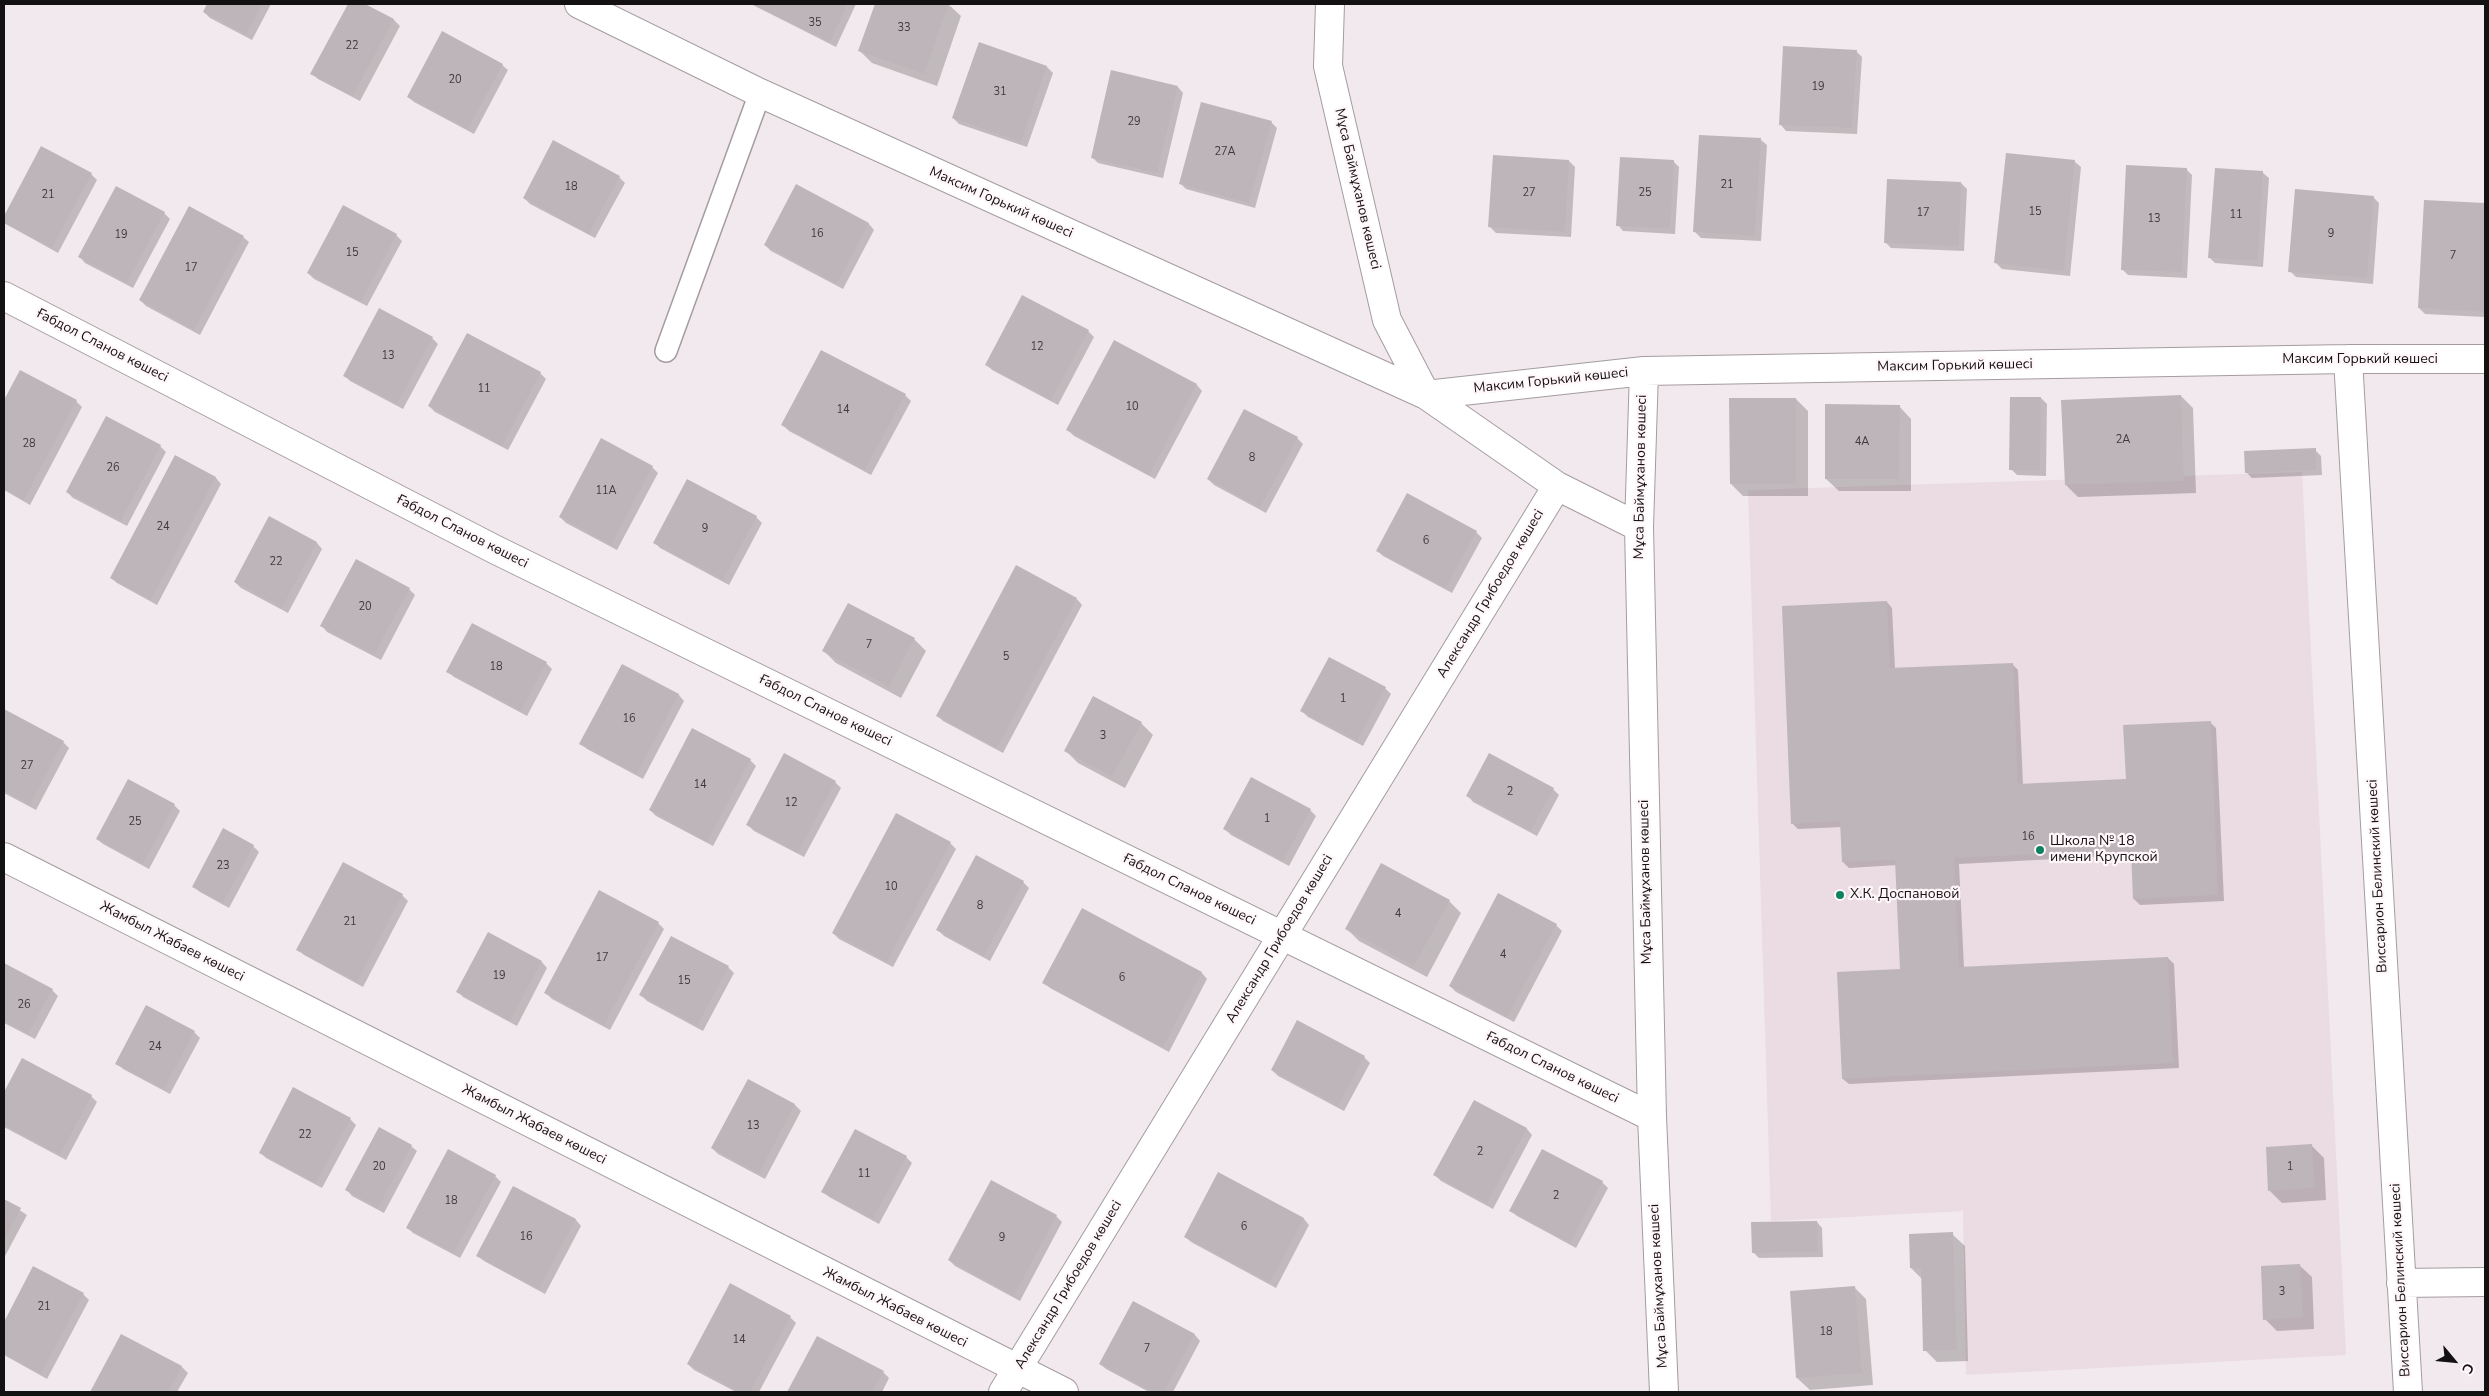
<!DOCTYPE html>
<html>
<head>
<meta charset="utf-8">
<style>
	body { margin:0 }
	#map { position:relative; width:2489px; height:1396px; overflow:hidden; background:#f1e9ed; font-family:"Nunito Sans",sans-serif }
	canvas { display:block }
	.frame { position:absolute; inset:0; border:5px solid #141113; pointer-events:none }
	.north { position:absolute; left:2429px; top:1336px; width:50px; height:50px; -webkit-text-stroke:4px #fff6fa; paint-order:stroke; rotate:118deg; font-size:14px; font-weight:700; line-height:20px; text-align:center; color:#141113 }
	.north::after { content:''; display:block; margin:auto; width:18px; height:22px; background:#141113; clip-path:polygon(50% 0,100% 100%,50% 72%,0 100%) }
</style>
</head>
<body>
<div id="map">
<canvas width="2489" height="1396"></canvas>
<div class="frame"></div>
<div class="north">С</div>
</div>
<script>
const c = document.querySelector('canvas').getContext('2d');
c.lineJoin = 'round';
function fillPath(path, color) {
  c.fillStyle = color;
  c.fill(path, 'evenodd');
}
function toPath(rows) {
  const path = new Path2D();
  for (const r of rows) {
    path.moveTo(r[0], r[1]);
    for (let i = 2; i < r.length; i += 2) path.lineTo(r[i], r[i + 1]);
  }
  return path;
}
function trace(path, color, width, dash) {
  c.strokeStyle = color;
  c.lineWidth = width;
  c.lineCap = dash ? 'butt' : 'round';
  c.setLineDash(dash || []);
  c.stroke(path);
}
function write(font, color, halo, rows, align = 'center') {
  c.font = font + ' "Nunito Sans",sans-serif';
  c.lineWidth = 4.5;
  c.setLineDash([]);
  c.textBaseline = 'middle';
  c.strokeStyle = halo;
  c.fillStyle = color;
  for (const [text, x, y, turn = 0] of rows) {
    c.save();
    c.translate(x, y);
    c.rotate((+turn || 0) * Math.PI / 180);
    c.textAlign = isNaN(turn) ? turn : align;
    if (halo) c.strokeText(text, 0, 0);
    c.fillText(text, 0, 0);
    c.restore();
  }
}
fillPath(toPath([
	[2302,472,2346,1355,1966,1375,1963,1211,1771,1221,1748,490]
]), '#ebdbe3');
fillPath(toPath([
	[209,4,271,4,252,40,210,18,204,12],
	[349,4,363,4,394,20,400,26,360,101,318,79,312,73],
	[751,4,856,4,836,47],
	[877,4,948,4,961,16,937,86,872,63,860,51],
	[979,44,1047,67,1053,73,1027,147,959,124,953,118],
	[1856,51,1862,57,1857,134,1786,131,1781,125],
	[502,65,508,70,474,134,414,102,408,97],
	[1178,87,1183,93,1163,178,1098,163,1092,157],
	[1271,122,1277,128,1255,208,1186,189,1180,183],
	[1761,140,1767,145,1761,241,1701,238,1695,232],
	[41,148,91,174,97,180,58,253,4,223,4,218],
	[2007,155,2075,162,2081,167,2070,276,2002,269,1996,263],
	[1569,161,1575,167,1571,237,1496,233,1490,227],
	[1673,161,1679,167,1675,234,1623,231,1618,225],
	[2186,169,2192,175,2187,278,2128,275,2122,269],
	[2216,170,2263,173,2269,178,2263,267,2215,263,2209,257],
	[619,177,625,183,595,238,530,204,524,198],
	[1961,183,1967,189,1964,251,1891,248,1885,242],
	[797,186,869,224,874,230,843,289,771,251,765,245],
	[2373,197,2379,203,2373,284,2296,277,2290,271],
	[2426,201,2485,205,2485,317,2425,314,2419,308],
	[164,213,170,219,133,288,85,263,80,257],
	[396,235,402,241,367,306,314,279,308,273],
	[243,237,249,242,200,335,146,306,140,300],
	[1088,331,1094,337,1058,405,992,370,986,364],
	[432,338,438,344,403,409,350,381,345,376],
	[20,371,76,401,82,407,30,505,4,490,4,402],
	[540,373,546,379,508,450,435,412,429,406],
	[1197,385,1202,391,1155,479,1074,436,1068,430],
	[905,395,911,401,871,475,789,431,783,425],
	[2181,396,2193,408,2196,493,2078,497,2066,485],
	[2041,398,2047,404,2046,476,2017,475,2011,469],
	[1796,399,1808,411,1808,496,1743,496,1731,484],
	[1899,406,1911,419,1911,491,1839,491,1826,479],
	[1297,438,1303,444,1266,513,1214,485,1208,479],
	[160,446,166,452,127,526,73,498,67,492],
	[2315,450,2321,456,2322,475,2252,478,2246,472],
	[176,457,216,478,221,484,157,605,117,583,111,578],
	[652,467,658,473,617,550,566,523,560,517],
	[756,517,762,523,729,585,660,548,654,542],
	[269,518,317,543,322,549,288,613,241,588,235,582],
	[1476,532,1482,538,1452,593,1383,556,1378,551],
	[409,589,415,595,381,660,327,632,322,626],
	[1077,599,1082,605,1003,753,943,721,937,715],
	[1887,602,1892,608,1895,669,2012,664,2018,670,2023,785,2127,780,2210,722,2216,728,2224,901,2140,905,2134,899,2132,855,1959,864,1964,968,2168,958,2174,964,2179,1068,1849,1084,1843,1079,1901,970,1897,865,1849,868,1843,862,1842,827,1798,829,1792,823],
	[914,639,926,651,901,698,836,663,824,651],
	[546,663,552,669,527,716,454,677,448,671],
	[622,665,679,695,684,701,643,779,587,749,581,744],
	[1385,688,1391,694,1363,746,1308,717,1302,711],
	[4,710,63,742,69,748,36,810,4,793],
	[1141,723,1153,735,1125,788,1078,763,1066,751],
	[750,760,756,766,713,846,656,816,650,810],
	[835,782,841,788,804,857,754,831,748,825],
	[1553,789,1559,795,1537,836,1473,802,1468,796],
	[174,805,180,811,149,869,103,844,97,839],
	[1310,810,1316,816,1289,866,1231,835,1225,829],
	[950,843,956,849,893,967,839,939,833,933],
	[253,846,259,852,229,908,200,892,194,887],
	[343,864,402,895,408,901,363,987,304,955,298,949],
	[1023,882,1029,888,990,961,944,936,938,930],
	[1449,901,1461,913,1427,977,1359,941,1347,929],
	[1082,910,1202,973,1207,979,1169,1052,1050,988,1044,982],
	[658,923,664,929,610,1030,552,999,546,993],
	[1556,925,1562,931,1514,1022,1456,992,1450,986],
	[542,962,547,968,517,1026,463,997,458,991],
	[4,964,52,990,58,996,35,1039,4,1023],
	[728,967,734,973,703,1031,647,1001,641,995],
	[194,1032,200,1038,170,1094,123,1069,117,1063],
	[1364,1057,1370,1063,1344,1111,1278,1076,1272,1070],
	[23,1060,91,1096,97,1102,66,1160,4,1127,4,1095],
	[748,1081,795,1105,801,1111,765,1179,718,1154,712,1148],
	[1474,1101,1527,1129,1532,1135,1493,1209,1441,1181,1435,1175],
	[350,1119,356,1125,322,1188,266,1158,260,1152],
	[411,1146,417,1151,384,1213,352,1196,347,1190],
	[2312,1146,2324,1158,2326,1200,2282,1203,2269,1190],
	[906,1157,912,1163,879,1224,829,1197,823,1191],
	[1218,1174,1304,1219,1309,1225,1276,1288,1191,1242,1185,1236],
	[495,1176,501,1182,460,1258,413,1233,407,1227],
	[1602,1182,1608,1188,1576,1248,1517,1216,1511,1211],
	[514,1187,576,1220,581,1226,545,1294,484,1261,478,1255],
	[4,1200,27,1215,4,1258],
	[1056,1216,1062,1222,1020,1301,955,1266,949,1260],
	[1817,1222,1822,1228,1823,1257,1759,1258,1753,1252],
	[1952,1234,1965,1246,1968,1361,1937,1362,1925,1350,1922,1279,1911,1268],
	[2299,1265,2312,1277,2314,1329,2277,1331,2265,1319],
	[34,1267,83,1294,89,1300,47,1379,4,1355,4,1324],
	[1854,1287,1866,1299,1873,1385,1810,1390,1797,1378],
	[1133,1302,1195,1335,1200,1341,1173,1392,1149,1392,1106,1369,1100,1364],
	[790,1317,796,1323,759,1392,736,1392,694,1370,688,1364],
	[122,1335,182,1367,188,1373,177,1392,92,1392],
	[817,1337,883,1372,889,1378,882,1392,788,1392]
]), '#0003');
fillPath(toPath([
	[207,4,262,4,246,35,203,12],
	[348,4,365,4,394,19,353,96,310,74],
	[751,4,848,4,830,42],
	[875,4,949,4,924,74,858,51],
	[442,31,503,64,468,129,407,97],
	[979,42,1047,66,1021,142,952,118],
	[1783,46,1857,50,1852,128,1779,125],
	[1111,70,1178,86,1157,173,1091,158],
	[1201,102,1272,121,1249,203,1179,184],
	[1699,135,1761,138,1755,236,1693,232],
	[553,140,620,176,589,234,523,198],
	[41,146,92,173,52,248,4,223,4,216],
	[2006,153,2075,160,2064,271,1994,263],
	[1493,155,1569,160,1565,232,1488,227],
	[1620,157,1674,160,1670,229,1616,226],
	[2126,165,2187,168,2182,272,2121,270],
	[2215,168,2263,171,2258,261,2208,258],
	[1887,179,1961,182,1959,246,1884,243],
	[796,184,869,223,837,284,764,245],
	[116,186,165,212,127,283,78,257],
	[2295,189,2374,196,2367,278,2288,272],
	[2424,200,2485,203,2485,312,2418,308],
	[343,205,397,234,361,302,307,273],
	[189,206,244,236,194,330,139,300],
	[1022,295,1089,330,1051,400,985,365],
	[379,308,433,337,397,404,343,376],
	[467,333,541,372,502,446,428,406],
	[1114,340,1197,384,1149,475,1066,430],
	[821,350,906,394,865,470,781,425],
	[20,370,77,400,24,500,4,489,4,400],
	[2181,395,2184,481,2065,485,2061,400],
	[2010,397,2041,397,2040,470,2009,470],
	[1729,398,1796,398,1796,484,1730,484],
	[1825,404,1900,405,1899,479,1825,479],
	[1244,409,1298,437,1260,508,1207,479],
	[106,416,161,445,121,521,66,492],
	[601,438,653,466,611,545,559,517],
	[2316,448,2316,470,2245,473,2244,451],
	[175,455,216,477,151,600,110,578],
	[687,479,757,516,723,580,653,543],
	[1407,493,1477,531,1446,588,1376,551],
	[269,516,317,542,282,608,234,582],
	[356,559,410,588,374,655,320,626],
	[1016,565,1077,598,997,748,936,716],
	[1887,601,1890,668,2013,663,2018,784,2126,779,2123,725,2211,721,2218,895,2133,899,2131,850,1954,858,1959,967,2168,957,2173,1063,1842,1079,1837,972,1900,969,1895,860,1842,862,1840,821,1791,824,1782,606],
	[848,603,915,638,889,687,822,651],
	[472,623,547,662,521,711,446,672],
	[1329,657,1386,687,1357,741,1300,711],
	[622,664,679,694,637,774,579,744],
	[1093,696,1142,722,1112,777,1064,751],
	[4,709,64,741,30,805,4,791],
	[692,728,751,759,707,842,649,810],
	[784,753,836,781,798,853,746,825],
	[1489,753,1554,788,1531,831,1466,796],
	[1251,777,1311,809,1283,861,1223,829],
	[128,779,175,804,143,864,96,839],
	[896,813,951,842,887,962,832,933],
	[223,828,254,845,223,903,192,887],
	[976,855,1024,881,984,956,936,930],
	[343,862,403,894,357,982,296,950],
	[1381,863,1450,900,1414,966,1345,929],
	[599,890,659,922,604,1025,544,993],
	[1498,893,1557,924,1507,1017,1449,986],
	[1082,908,1202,972,1163,1047,1042,983],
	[488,932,542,961,510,1021,456,992],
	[671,936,729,966,697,1026,639,995],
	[4,963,53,989,28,1034,4,1021],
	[146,1005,195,1031,164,1089,115,1064],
	[1297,1020,1365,1056,1338,1106,1271,1070],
	[22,1058,92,1095,60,1155,4,1125,4,1092],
	[748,1079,795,1104,759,1174,711,1148],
	[293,1087,351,1118,316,1183,259,1153],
	[1474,1100,1527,1128,1487,1204,1433,1175],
	[379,1127,412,1145,378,1208,345,1190],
	[855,1129,907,1156,873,1219,821,1192],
	[2312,1144,2315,1188,2268,1191,2266,1147],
	[448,1149,496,1175,454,1253,406,1228],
	[1542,1149,1603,1181,1570,1243,1509,1211],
	[1218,1172,1304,1218,1270,1283,1184,1237],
	[991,1180,1057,1215,1014,1296,948,1260],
	[513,1186,576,1219,539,1289,476,1256],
	[4,1199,21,1208,4,1241],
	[1817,1221,1818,1252,1752,1253,1751,1222],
	[1953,1232,1957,1350,1923,1351,1921,1268,1910,1268,1909,1234],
	[2300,1264,2303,1317,2263,1320,2261,1266],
	[33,1266,84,1293,41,1374,4,1354,4,1322],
	[730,1283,791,1316,750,1392,739,1392,687,1364],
	[1855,1286,1862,1373,1796,1378,1790,1291],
	[1133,1301,1195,1334,1164,1392,1153,1392,1099,1364],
	[121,1334,182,1366,169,1392,90,1392],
	[817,1336,884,1371,873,1392,787,1392]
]), '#bdb5b9');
const service = toPath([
	[666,351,760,93]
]);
const minor = toPath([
	[579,4,760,93,1426,395,1557,486,1639,527],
	[1330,4,1328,66,1387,320,1426,395,1644,371,2348,359,2485,359],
	[4,296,494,549,1652,1117],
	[2348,359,2408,1392],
	[1644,371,1639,527,1652,1117,1664,1392],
	[4,857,1064,1392],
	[2401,1283,2485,1282],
	[1003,1392,1557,486]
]);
trace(service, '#a49c9f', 24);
trace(minor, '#a49c9f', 30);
trace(service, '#fff', 21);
trace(minor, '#fff', 28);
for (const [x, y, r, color] of [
	[2040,850,5,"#0d8261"],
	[1840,895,5,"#0d8261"]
]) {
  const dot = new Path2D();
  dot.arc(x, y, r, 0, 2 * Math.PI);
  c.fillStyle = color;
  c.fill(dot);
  trace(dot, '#fff6fa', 2);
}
write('11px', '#3e3a3c', null, [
	["35",815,23],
	["33",904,28],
	["22",352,46],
	["20",455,80],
	["19",1818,87],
	["31",1000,92],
	["29",1134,122],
	["27А",1225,152],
	["21",1727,185],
	["18",571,187],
	["27",1529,193],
	["25",1645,193],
	["21",48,195],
	["15",2035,212],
	["17",1923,213],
	["11",2236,215],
	["13",2154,219],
	["16",817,234],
	["9",2331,234],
	["19",121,235],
	["15",352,253],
	["7",2453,256],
	["17",191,268],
	["12",1037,347],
	["13",388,356],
	["11",484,389],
	["10",1132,407],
	["14",843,410],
	["2А",2123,440],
	["4А",1862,442],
	["28",29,444],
	["8",1252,458],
	["26",113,468],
	["11А",606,491],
	["24",163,527],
	["9",705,529],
	["6",1426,541],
	["22",276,562],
	["20",365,607],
	["7",869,645],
	["5",1006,657],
	["18",496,667],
	["1",1343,699],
	["16",629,719],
	["3",1103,736],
	["27",27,766],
	["14",700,785],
	["2",1510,792],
	["12",791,803],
	["1",1267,819],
	["25",135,822],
	["16",2028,837],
	["23",223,866],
	["10",891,887],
	["8",980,906],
	["4",1398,914],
	["21",350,922],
	["4",1503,955],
	["17",602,958],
	["19",499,976],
	["6",1122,978],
	["15",684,981],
	["26",24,1005],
	["24",155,1047],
	["13",753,1126],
	["22",305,1135],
	["2",1480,1152],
	["20",379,1167],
	["1",2290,1167],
	["11",864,1174],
	["2",1556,1196],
	["18",451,1201],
	["6",1244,1227],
	["16",526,1237],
	["9",1002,1238],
	["3",2282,1292],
	["21",44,1307],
	["18",1826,1332],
	["14",739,1340],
	["7",1147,1349]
]);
write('14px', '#141113', '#fff6fa', [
	["Мұса Баймұханов көшесі",1357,189,77],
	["Максим Горький көшесі",1001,203,24],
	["Ғабдол Сланов көшесі",102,346,27],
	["Максим Горький көшесі",2360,360],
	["Максим Горький көшесі",1955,366,-1],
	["Максим Горький көшесі",1551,381,-6],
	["Мұса Баймұханов көшесі",1641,477,-89],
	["Ғабдол Сланов көшесі",462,532,27],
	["Александр Грибоедов көшесі",1491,594,-59],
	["Ғабдол Сланов көшесі",825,711,26],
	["Виссарион Белинский көшесі",2378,876,-93],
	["Мұса Баймұханов көшесі",1646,882,-91],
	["Ғабдол Сланов көшесі",1189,890,26],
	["Александр Грибоедов көшесі",1280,939,-59],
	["Жамбыл Жабаев көшесі",172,942,27],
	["Ғабдол Сланов көшесі",1552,1068,26],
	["Жамбыл Жабаев көшесі",534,1125,27],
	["Виссарион Белинский көшесі",2401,1280,-93],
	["Александр Грибоедов көшесі",1069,1285,-59],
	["Мұса Баймұханов көшесі",1659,1286,-93],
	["Жамбыл Жабаев көшесі",895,1308,27]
]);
write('14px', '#141113', '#fff6fa', [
	["Школа № 18",2050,842],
	["имени Крупской",2050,858],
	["Х.К. Доспановой",1850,895]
], 'left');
</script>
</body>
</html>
